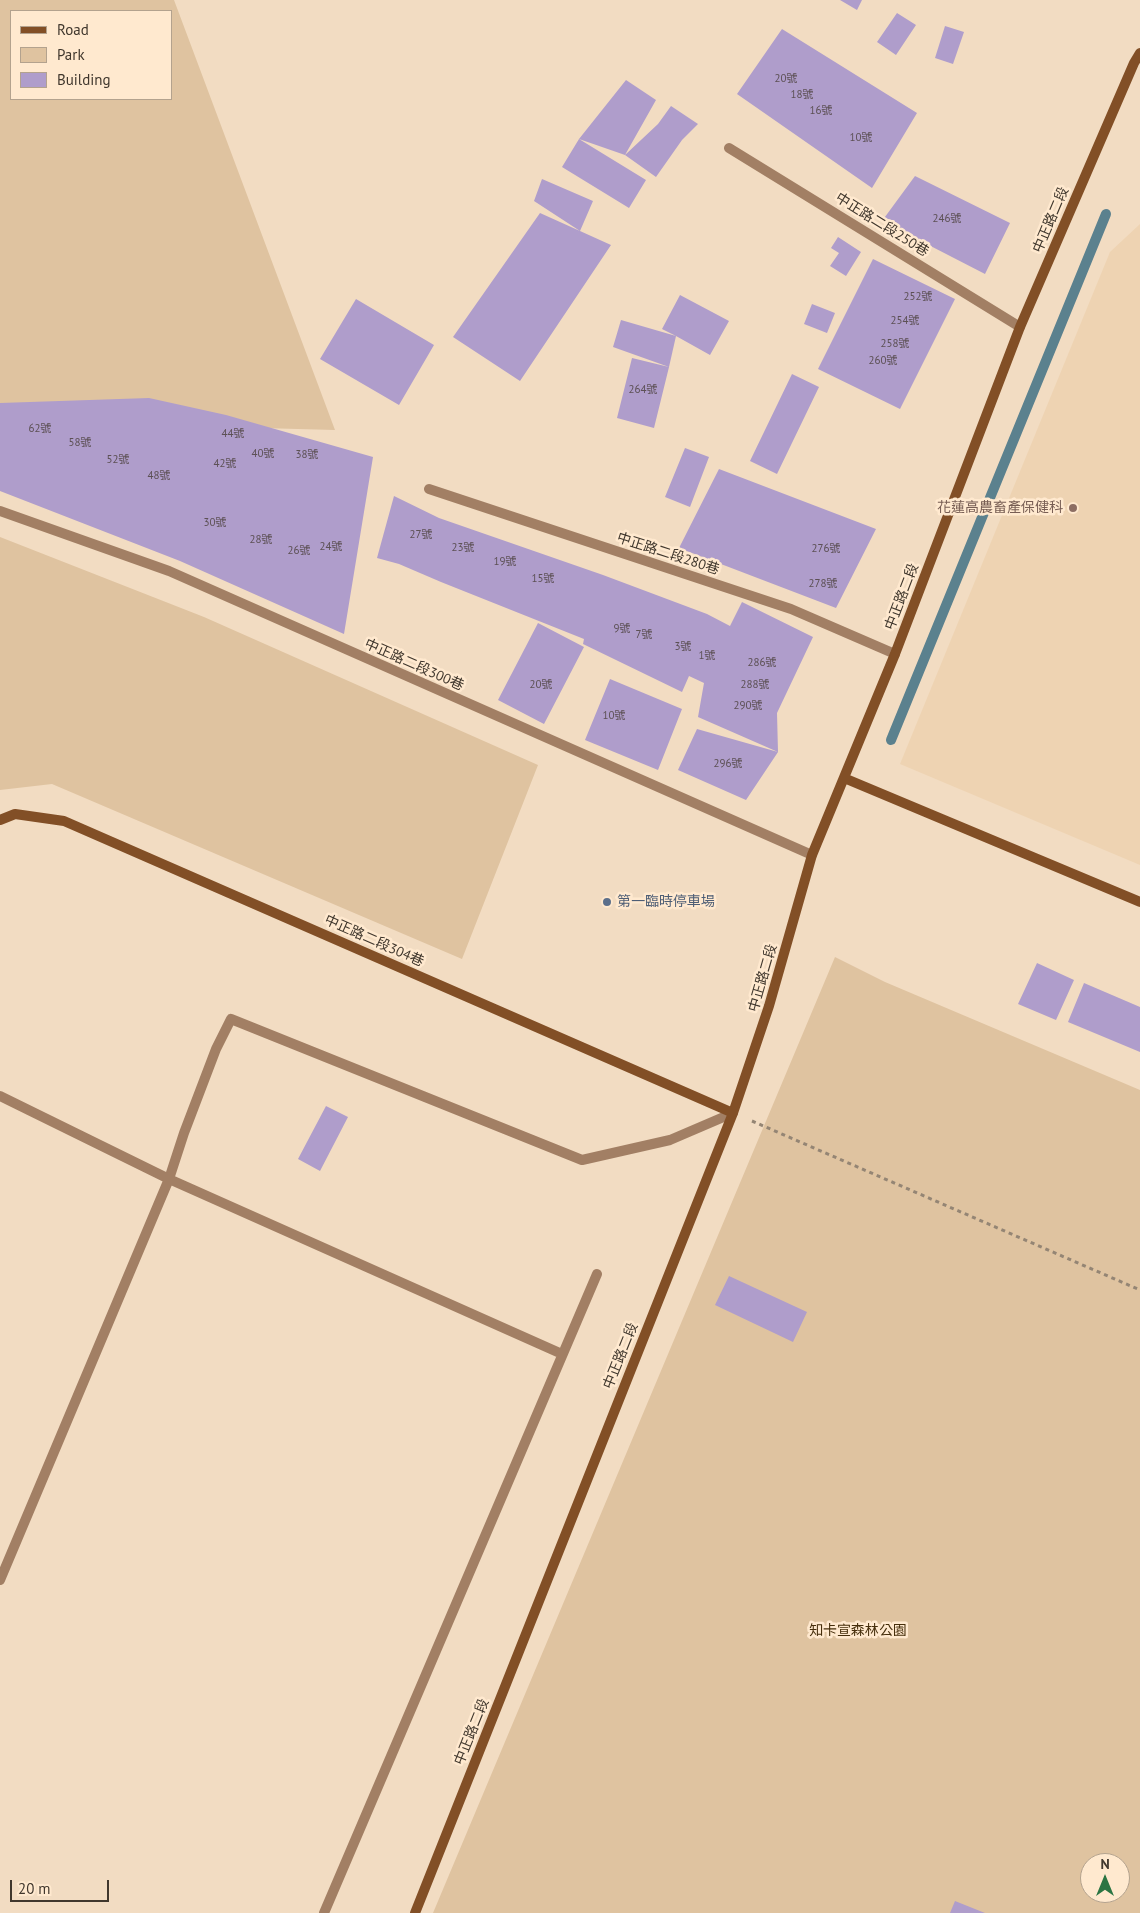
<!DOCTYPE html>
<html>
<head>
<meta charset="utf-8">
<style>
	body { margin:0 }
	#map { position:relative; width:1140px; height:1913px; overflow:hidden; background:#f2dcc2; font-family:"PT Sans",sans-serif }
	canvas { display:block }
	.legend { position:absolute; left:10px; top:10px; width:162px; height:90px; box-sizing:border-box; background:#ffe9cf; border:1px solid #b3a28e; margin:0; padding:6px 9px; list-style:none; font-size:15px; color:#40372d }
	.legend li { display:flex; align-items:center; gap:10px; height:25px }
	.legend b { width:25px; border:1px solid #b3a28e }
	.north { position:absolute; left:1080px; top:1853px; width:50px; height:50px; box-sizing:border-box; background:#ffe9cf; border:1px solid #b3a28e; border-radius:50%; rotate:0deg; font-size:14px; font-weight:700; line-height:20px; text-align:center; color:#40372d }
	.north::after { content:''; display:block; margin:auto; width:18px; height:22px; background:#2c7543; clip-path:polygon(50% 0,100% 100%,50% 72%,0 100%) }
	.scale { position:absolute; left:10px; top:1880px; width:99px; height:22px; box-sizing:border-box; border:2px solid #40372d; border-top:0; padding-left:6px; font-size:15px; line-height:18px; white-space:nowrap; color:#40372d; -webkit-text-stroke:4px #ffe9cf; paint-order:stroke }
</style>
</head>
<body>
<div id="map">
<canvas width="1140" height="1913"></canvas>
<ul class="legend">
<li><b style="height:6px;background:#824f26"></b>Road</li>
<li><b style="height:14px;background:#dfc3a0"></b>Park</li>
<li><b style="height:14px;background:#af9dcb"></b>Building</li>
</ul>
<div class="north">N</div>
<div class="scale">20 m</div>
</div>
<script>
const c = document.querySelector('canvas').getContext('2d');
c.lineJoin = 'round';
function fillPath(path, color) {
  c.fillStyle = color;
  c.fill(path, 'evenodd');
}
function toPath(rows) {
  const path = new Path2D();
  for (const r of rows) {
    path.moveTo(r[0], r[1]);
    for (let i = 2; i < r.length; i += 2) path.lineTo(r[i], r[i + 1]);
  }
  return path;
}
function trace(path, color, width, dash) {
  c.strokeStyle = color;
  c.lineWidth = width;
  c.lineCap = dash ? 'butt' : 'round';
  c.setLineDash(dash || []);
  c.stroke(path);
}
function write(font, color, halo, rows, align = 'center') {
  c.font = font + ' "PT Sans","Noto Sans TC",sans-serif';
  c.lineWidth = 5;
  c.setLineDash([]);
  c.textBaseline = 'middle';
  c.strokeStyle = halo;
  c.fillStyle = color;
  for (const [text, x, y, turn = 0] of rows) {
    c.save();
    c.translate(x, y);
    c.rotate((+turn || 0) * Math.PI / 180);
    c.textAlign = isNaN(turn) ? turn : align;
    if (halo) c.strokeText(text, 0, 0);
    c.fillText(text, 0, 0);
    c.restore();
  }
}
fillPath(toPath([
	[1140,224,1140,865,900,764,1110,252]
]), '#eed3b2');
fillPath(toPath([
	[0,0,174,0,335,430,0,421],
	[11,11,171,11,171,99,11,99],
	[0,537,204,617,538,765,462,959,52,784,0,790],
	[835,957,885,982,1140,1090,1140,1913,433,1913],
	[1090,1863,1120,1863,1120,1893,1090,1893]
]), '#dfc3a0');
trace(toPath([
	[891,740,1106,214]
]), '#5b818e', 10);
fillPath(toPath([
	[840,0,862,0,857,10],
	[897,13,916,25,896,55,877,42],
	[945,26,964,32,953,64,935,58],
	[782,29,917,113,872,188,737,94],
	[626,80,656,100,625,155,658,124,671,106,698,124,682,140,656,177,625,155,579,139,646,180,629,208,562,167,579,139],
	[915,176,1010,223,985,274,882,221],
	[542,179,593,201,580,231,611,245,520,381,453,337,540,213,580,231,534,201],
	[838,237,861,252,846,276,830,266,839,253,831,248],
	[873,259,955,299,900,409,818,369],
	[680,295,729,321,710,355,676,336,669,367,654,428,617,418,632,358,669,367,613,347,621,320,676,336,662,329],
	[356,299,434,345,399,405,320,359],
	[812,304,835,313,827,333,804,324],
	[792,374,819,387,777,474,750,461],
	[149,398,226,415,373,457,344,634,180,561,0,491,0,403],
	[685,448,709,457,690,507,665,497],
	[719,469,876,529,836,608,679,548],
	[394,496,439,518,603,575,707,614,730,626,742,602,813,637,777,713,778,752,698,717,704,683,689,676,682,692,583,644,584,639,441,582,399,564,377,558],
	[538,623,584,647,544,724,498,700],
	[610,679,682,709,658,770,585,740],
	[697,729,778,752,746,800,678,770],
	[1037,963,1074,980,1056,1020,1018,1004],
	[1084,983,1140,1007,1140,1052,1068,1022],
	[326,1106,348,1117,320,1171,298,1159],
	[729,1276,807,1312,793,1342,715,1305],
	[955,1901,985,1913,950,1913]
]), '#af9dcb');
trace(toPath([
	[752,1121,1140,1290]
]), '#948574', 3, [4, 4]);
trace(toPath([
	[0,1096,169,1179,562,1354],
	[0,1580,169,1179,184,1133,216,1049,231,1019,582,1160,670,1140,733,1113],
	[324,1913,597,1274]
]), '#a27f64', 10);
trace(toPath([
	[729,148,1020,327],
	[429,489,791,609,895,654],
	[0,511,169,571,812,855]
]), '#a27f64', 10);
trace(toPath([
	[844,778,1140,902],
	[0,820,15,814,64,821,733,1113],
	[415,1913,733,1113,769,1006,812,855,895,654,1020,327,1134,63,1140,53]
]), '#824f26', 10);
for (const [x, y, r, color] of [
	[1073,508,5,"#8d6e63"],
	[607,902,5,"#5c6f8a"]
]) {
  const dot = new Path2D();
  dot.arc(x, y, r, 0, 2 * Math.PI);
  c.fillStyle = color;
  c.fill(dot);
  trace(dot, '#ffe9cf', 2);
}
write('11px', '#5c5054', null, [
	["20號",786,79],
	["18號",802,95],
	["16號",821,111],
	["10號",861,138],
	["246號",947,219],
	["252號",918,297],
	["254號",905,321],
	["258號",895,344],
	["260號",883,361],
	["264號",643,390],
	["62號",40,429],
	["44號",233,434],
	["58號",80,443],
	["40號",263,454],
	["38號",307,455],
	["52號",118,460],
	["42號",225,464],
	["48號",159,476],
	["30號",215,523],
	["27號",421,535],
	["28號",261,540],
	["24號",331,547],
	["23號",463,548],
	["276號",826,549],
	["26號",299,551],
	["19號",505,562],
	["15號",543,579],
	["278號",823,584],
	["9號",622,629],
	["7號",644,635],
	["3號",683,647],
	["1號",707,656],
	["286號",762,663],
	["20號",541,685],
	["288號",755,685],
	["290號",748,706],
	["10號",614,716],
	["296號",728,764]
]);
write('14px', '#40372d', '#ffe9cf', [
	["中正路二段",1051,220,-67],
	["中正路二段250巷",882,225,32],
	["中正路二段280巷",668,554,18],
	["中正路二段",902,597,-69],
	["中正路二段300巷",414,665,24],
	["中正路二段304巷",374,941,24],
	["中正路二段",763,978,-74],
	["中正路二段",621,1356,-68],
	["中正路二段",472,1732,-68]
]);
write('14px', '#785e54', '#ffe9cf', [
	["花蓮高農畜產保健科",1063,508]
], 'right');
write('14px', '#4e5e75', '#ffe9cf', [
	["第一臨時停車場",617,902]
], 'left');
write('14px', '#462e0b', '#ffe9cf', [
	["知卡宣森林公園",858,1631]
]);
</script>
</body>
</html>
